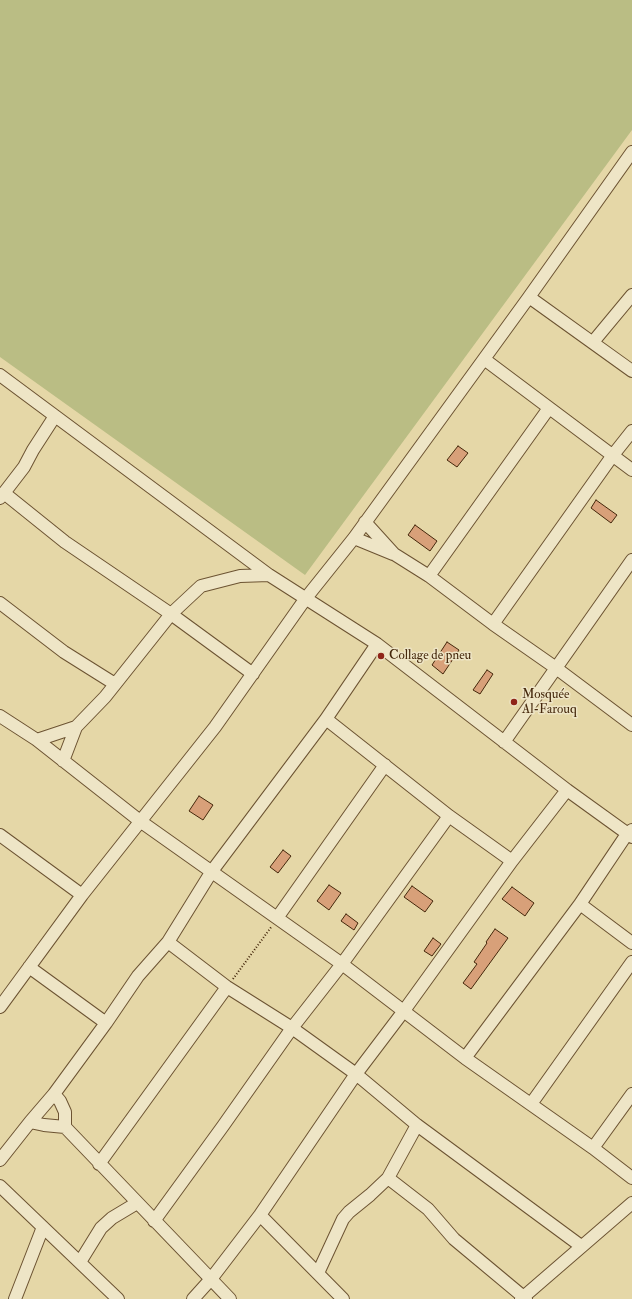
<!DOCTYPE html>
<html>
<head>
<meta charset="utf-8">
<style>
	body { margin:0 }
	canvas { display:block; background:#e5d7a7 }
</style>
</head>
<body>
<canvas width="632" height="1299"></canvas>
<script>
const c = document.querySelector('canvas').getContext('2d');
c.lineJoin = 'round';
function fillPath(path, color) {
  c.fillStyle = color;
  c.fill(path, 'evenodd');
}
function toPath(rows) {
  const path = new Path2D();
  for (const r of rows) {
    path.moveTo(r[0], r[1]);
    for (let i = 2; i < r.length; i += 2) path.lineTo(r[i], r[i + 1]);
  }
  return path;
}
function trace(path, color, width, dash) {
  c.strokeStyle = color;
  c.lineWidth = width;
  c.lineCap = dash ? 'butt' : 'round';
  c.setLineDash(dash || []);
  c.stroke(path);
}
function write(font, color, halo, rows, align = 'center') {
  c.font = font + ' "IM FELL Double Pica",serif';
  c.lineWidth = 3;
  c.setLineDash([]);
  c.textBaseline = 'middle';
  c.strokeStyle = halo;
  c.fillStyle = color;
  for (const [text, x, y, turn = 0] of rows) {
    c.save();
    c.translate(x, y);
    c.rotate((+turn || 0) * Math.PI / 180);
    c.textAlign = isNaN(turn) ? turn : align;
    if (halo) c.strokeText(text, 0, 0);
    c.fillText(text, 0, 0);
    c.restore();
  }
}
fillPath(toPath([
	[0,0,632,0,632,130,305,575,0,357]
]), '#babd84');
const building = toPath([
	[458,446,468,453,457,467,447,460,458,446],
	[596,500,617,515,611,523,591,508,596,500],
	[415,525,437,541,430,551,408,535,415,525],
	[447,642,459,650,443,674,432,665,447,642],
	[487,670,493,674,480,694,473,690,487,670],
	[199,796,213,805,203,820,189,811,199,796],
	[283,850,291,856,278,873,270,867,283,850],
	[329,885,341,893,329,910,317,901,329,885],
	[412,886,433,901,425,912,404,897,412,886],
	[512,887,534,903,525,916,502,899,512,887],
	[346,914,358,923,354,930,341,921,346,914],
	[495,929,508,938,471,989,463,983,477,964,474,962,487,943,486,942,495,929],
	[433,938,441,944,432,956,424,951,433,938]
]);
fillPath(building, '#d8a079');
trace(building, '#44270b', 1);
const minor = toPath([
	[632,152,529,297,632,371],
	[593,342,632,295],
	[484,359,632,470],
	[0,375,269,575,377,644,567,790,632,837],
	[4,493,24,467,33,450,55,416],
	[0,498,4,493,65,542,171,614,253,674],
	[365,522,394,554,429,576,493,624,556,668,632,725],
	[354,538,393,554],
	[429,576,549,408],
	[0,603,64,652,115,684],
	[493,624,613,455,632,431],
	[0,716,37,740,140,821,342,964,465,1058,593,1148,632,1178],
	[326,719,449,816,512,861],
	[37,740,76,727,105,697,171,614,201,586,240,576,269,575],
	[504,742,632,560],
	[63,761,76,727],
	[0,835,82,895],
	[580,904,632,943],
	[277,918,385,765],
	[168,942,227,987,292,1028,356,1074,417,1125,581,1246],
	[29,967,106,1023],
	[0,1007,82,895,215,727,306,598,354,538,529,297],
	[465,1058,580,904,627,834,632,830],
	[531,1104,632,962],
	[30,1122,54,1094],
	[593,1148,632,1094],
	[0,1160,30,1122,44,1125,65,1127],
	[99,1164,227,987],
	[388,1178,428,1209,454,1239,526,1299],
	[0,1186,118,1299],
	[260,1215,343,1299],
	[154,1221,223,1126,292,1028,342,964,449,816],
	[80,1262,101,1228,112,1218,137,1203],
	[318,1273,343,1219,349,1212,370,1195,388,1178,417,1125],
	[15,1299,43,1227],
	[193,1299,211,1279,260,1215,356,1074,403,1012,512,861,567,790],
	[230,1299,65,1127,65,1112,60,1101,54,1094,106,1023,138,976,168,942,212,871,326,719,377,644],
	[521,1299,632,1203]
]);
trace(minor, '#6c5332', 14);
trace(toPath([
	[233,979,272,926]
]), '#44270b', 2, [1, 2]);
trace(minor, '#eee5c6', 12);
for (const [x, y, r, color] of [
	[381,656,4,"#8f2418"],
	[514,702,4,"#8f2418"]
]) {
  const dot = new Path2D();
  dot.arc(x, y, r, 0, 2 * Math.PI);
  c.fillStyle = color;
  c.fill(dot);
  trace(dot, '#eee5c6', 1.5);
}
write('13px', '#44270b', '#eee5c6', [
	["Collage de pneu",389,656],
	["Mosquée",522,695],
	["Al-Farouq",522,710]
], 'left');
</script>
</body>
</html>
